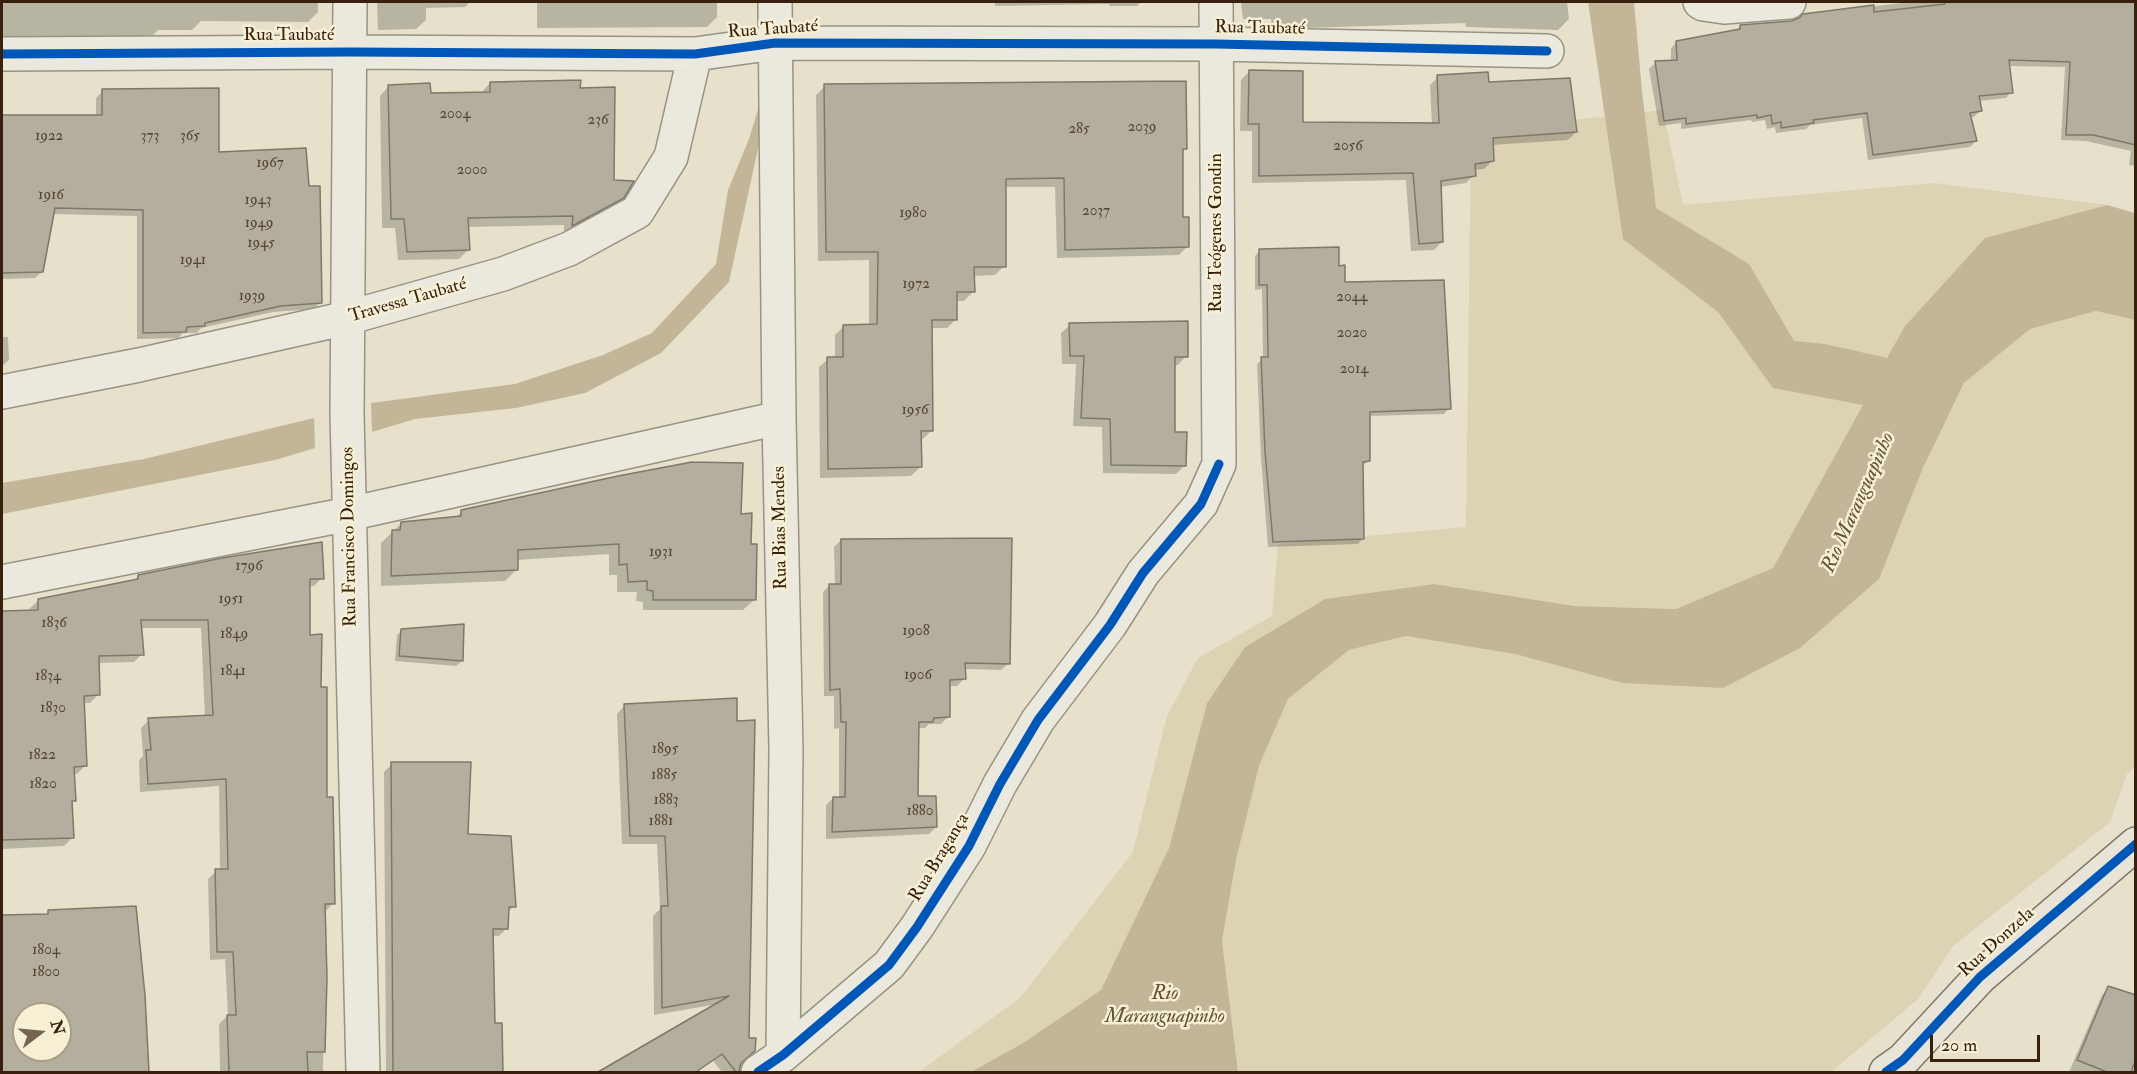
<!DOCTYPE html>
<html>
<head>
<meta charset="utf-8">
<style>
	body { margin:0 }
	#map { position:relative; width:2137px; height:1074px; overflow:hidden; background:#e7e1cb; font-family:"IM FELL Double Pica",serif }
	canvas { display:block }
	.frame { position:absolute; inset:0; border:3px solid #37210d; pointer-events:none }
	.north { position:absolute; left:12px; top:1002px; width:60px; height:60px; box-sizing:border-box; background:#f7f0d5; border:2px solid #aa9d85; border-radius:50%; rotate:74deg; font-size:16px; font-weight:700; line-height:24px; text-align:center; color:#37210d }
	.north::after { content:''; display:block; margin:auto; width:21px; height:27px; background:#756450; clip-path:polygon(50% 0,100% 100%,50% 72%,0 100%) }
	.scale { position:absolute; left:1930px; top:1035px; width:110px; height:27px; box-sizing:border-box; border:3px solid #37210d; border-top:0; padding-left:8px; font-size:18px; line-height:21px; white-space:nowrap; color:#37210d; -webkit-text-stroke:4px #f7f0d5; paint-order:stroke }
</style>
</head>
<body>
<div id="map">
<canvas width="2137" height="1074"></canvas>
<div class="frame"></div>
<div class="north">N</div>
<div class="scale">20 m</div>
</div>
<script>
const c = document.querySelector('canvas').getContext('2d');
c.lineJoin = 'round';
function fillPath(path, color) {
  c.fillStyle = color;
  c.fill(path, 'evenodd');
}
function toPath(rows) {
  const path = new Path2D();
  for (const r of rows) {
    path.moveTo(r[0], r[1]);
    for (let i = 2; i < r.length; i += 2) path.lineTo(r[i], r[i + 1]);
  }
  return path;
}
function trace(path, color, width, dash) {
  c.strokeStyle = color;
  c.lineWidth = width;
  c.lineCap = dash ? 'butt' : 'round';
  c.setLineDash(dash || []);
  c.stroke(path);
}
function write(font, color, halo, rows, align = 'center') {
  c.font = font + ' "IM FELL Double Pica",serif';
  c.lineWidth = 5;
  c.setLineDash([]);
  c.textBaseline = 'middle';
  c.strokeStyle = halo;
  c.fillStyle = color;
  for (const [text, x, y, turn = 0] of rows) {
    c.save();
    c.translate(x, y);
    c.rotate((+turn || 0) * Math.PI / 180);
    c.textAlign = isNaN(turn) ? turn : align;
    if (halo) c.strokeText(text, 0, 0);
    c.fillText(text, 0, 0);
    c.restore();
  }
}
fillPath(toPath([
	[1663,110,1683,205,1935,183,2107,205,1985,238,1905,326,1852,427,1773,568,1676,609,1575,606,1434,584,1325,599,1245,647,1207,703,1169,848,1101,990,1023,1043,971,1072,919,1072,1021,997,1133,852,1167,716,1198,658,1272,616,1278,544,1466,527,1471,138,1573,120],
	[2096,311,2135,320,2135,767,2127,774,2110,822,1953,946,1918,999,1831,1072,1238,1072,1222,941,1236,860,1259,766,1288,699,1349,650,1406,636,1515,654,1622,683,1922,470,1964,383,2030,329]
]), '#dcd2b4');
fillPath(toPath([
	[1588,2,1634,2,1642,91,1656,208,1749,264,1794,341,1825,344,1887,358,1905,326,1985,238,2107,205,2135,213,2135,320,2096,311,2030,329,1964,383,1922,470,1879,579,1800,648,1723,688,1622,683,1515,654,1406,636,1349,650,1288,699,1259,766,1236,860,1222,941,1238,1072,971,1072,1023,1043,1101,990,1169,848,1207,703,1245,647,1325,599,1434,584,1575,606,1676,609,1773,568,1863,405,1773,388,1718,312,1623,239],
	[759,106,759,144,729,282,661,353,585,393,516,408,415,419,372,432,371,403,515,384,603,355,652,333,716,264,728,190,749,139],
	[314,418,315,448,275,460,2,514,2,483,144,459]
]), '#c3b698');
fillPath(toPath([
	[2,2,318,2,318,12,308,22,201,21,192,30,158,30,151,37,2,38],
	[377,2,470,2,465,7,426,8,426,20,416,29,378,30],
	[537,2,717,2,717,17,707,27,537,28],
	[995,2,1141,2,1137,6,1109,6,1109,4,995,6],
	[1241,2,1567,2,1569,19,1558,30,1466,27,1465,23,1272,29,1271,19,1243,19],
	[1911,2,2136,2,2136,166,2129,165,2131,151,2086,141,2061,140,2065,67,2008,66,2011,92,2006,98,1979,101,1980,111,1974,117,1969,117,1976,141,1970,147,1868,160,1862,118,1810,125,1806,129,1776,133,1775,127,1767,129,1765,120,1752,122,1751,120,1681,129,1681,123,1659,126,1649,69,1655,63,1671,62,1671,48,1677,42,1735,32,1740,26,1791,22,1867,7],
	[1249,72,1302,123,1432,125,1430,85,1438,77,1488,83,1576,132,1568,140,1491,145,1492,161,1484,169,1474,170,1474,175,1466,183,1440,187,1442,242,1434,250,1411,251,1406,180,1252,183,1252,131,1240,131,1241,80],
	[490,83,579,89,613,182,622,197,612,207,564,233,564,225,467,227,469,249,459,259,398,260,395,228,382,228,380,96,389,86,429,94,481,93],
	[825,86,1185,148,1181,153,1181,219,1188,246,1179,255,1057,258,1055,187,1004,187,1004,266,995,275,973,276,973,292,964,301,956,301,956,319,947,328,930,328,932,430,923,439,919,439,920,467,911,476,820,478,819,367,828,359,835,359,835,335,844,326,869,326,869,260,818,261,816,95],
	[103,91,217,154,321,302,314,309,273,312,201,328,197,333,183,333,178,338,137,339,137,216,52,214,42,272,35,278,2,279,2,116,96,116,96,98],
	[1260,250,1337,267,1343,284,1449,408,1444,414,1369,416,1369,461,1361,466,1363,538,1358,544,1268,547,1261,458,1257,364,1263,359,1262,289,1255,290,1255,256],
	[1070,325,1186,356,1178,365,1174,365,1174,433,1185,465,1176,474,1103,473,1102,427,1073,426,1076,364,1062,364,1061,333],
	[2,337,8,337,9,360,2,366],
	[461,512,740,516,750,545,755,599,743,610,643,610,643,602,636,601,637,592,617,592,617,575,609,575,609,554,517,560,516,570,505,581,381,586,381,543,402,523,455,518],
	[841,540,1009,663,1001,670,964,669,964,679,957,686,948,686,948,717,941,724,929,724,925,728,917,728,917,798,936,827,929,834,826,839,826,805,833,798,839,798,839,728,834,729,834,696,824,696,823,592,830,585,835,585,834,547],
	[138,576,322,578,314,586,308,586,308,637,319,688,333,903,325,912,323,1072,220,1072,219,1024,228,1015,225,959,210,960,208,879,216,871,220,870,219,786,140,792,139,760,143,756,141,728,149,720,205,717,201,628,140,628,142,654,134,662,98,663,98,695,90,703,83,703,85,766,77,774,73,774,74,800,71,804,72,838,64,846,2,849,2,613,30,611,30,608,39,600,133,582],
	[402,630,462,661,456,666,395,661,397,635],
	[735,699,740,1064,738,1072,722,1072,713,1061,696,1072,620,1072,617,1066,718,1004,654,1015,653,916,660,909,657,844,622,844,617,714,625,705],
	[392,764,467,836,514,906,507,913,507,928,499,936,492,936,494,1025,502,1071,500,1072,386,1072,384,772],
	[49,912,148,1058,148,1072,2,1072,2,917,46,915],
	[24,1014,60,1014,60,1050,24,1050],
	[2109,988,2136,997,2136,1072,2069,1072,2102,995]
]), '#0003');
const building = toPath([
	[1945,2,2136,2,2136,145,2093,135,2066,135,2070,62,2009,60,2013,93,1979,96,1982,111,1970,113,1977,141,1873,155,1867,113,1813,120,1814,123,1781,128,1781,122,1772,124,1771,115,1757,118,1757,115,1686,124,1686,118,1664,121,1655,61,1677,60,1676,41,1740,29,1740,25,1791,21,1799,18,1803,14,1874,5,1874,12,1945,4,1945,2],
	[1249,70,1303,71,1303,122,1439,123,1437,75,1488,72,1489,82,1570,78,1577,132,1493,138,1494,161,1475,164,1476,176,1441,181,1443,242,1419,244,1413,173,1259,176,1259,124,1248,124,1249,70],
	[581,80,580,88,615,87,614,180,634,181,624,198,572,226,573,216,468,218,470,250,407,252,404,219,391,219,388,85,430,83,431,93,490,92,490,82,581,80],
	[1186,81,1187,149,1183,149,1183,217,1189,217,1189,247,1065,250,1064,178,1006,179,1006,267,974,267,975,292,957,292,957,320,932,320,933,431,921,431,922,467,828,469,827,357,843,357,843,325,877,324,878,252,826,252,824,84,1186,81],
	[219,88,219,152,306,148,309,186,320,186,322,303,281,306,205,323,205,326,187,327,186,332,143,333,143,210,55,208,43,272,2,273,2,115,102,115,102,89,219,88],
	[1339,247,1339,266,1345,265,1345,282,1444,280,1451,409,1370,412,1370,461,1363,462,1364,539,1273,542,1265,452,1261,357,1268,357,1267,285,1259,285,1259,249,1339,247],
	[1188,321,1188,357,1175,357,1175,432,1187,432,1186,466,1111,465,1110,419,1081,418,1084,356,1070,356,1069,323,1188,321],
	[692,462,743,463,741,514,752,513,751,544,757,544,756,600,653,600,653,591,647,590,647,581,628,582,627,564,619,565,619,544,518,550,518,570,391,576,392,530,400,530,401,522,461,516,461,510,618,476,692,462],
	[1012,538,1010,664,965,663,966,679,950,680,950,717,934,718,933,722,919,722,918,796,936,796,937,827,832,832,833,797,845,797,846,722,841,722,840,689,830,690,829,584,841,584,841,539,1012,538],
	[322,542,324,579,310,579,310,635,322,634,321,687,327,687,327,797,333,797,335,904,325,904,327,977,325,1052,307,1052,308,1072,229,1072,227,1015,236,1015,233,952,217,952,215,869,228,869,226,779,148,784,146,750,151,750,148,718,213,715,208,620,141,620,144,655,99,656,100,695,84,696,87,766,74,767,76,801,72,801,74,838,2,840,2,611,38,610,38,599,138,579,138,575,222,558,322,542],
	[464,624,463,661,399,656,401,629,464,624],
	[737,698,737,721,755,720,749,1038,756,1038,755,1051,741,1063,739,1072,736,1072,722,1054,696,1072,598,1072,729,996,662,1008,661,906,668,906,665,836,630,836,624,704,737,698],
	[391,762,471,762,468,834,511,836,516,907,509,907,508,929,493,929,495,1023,502,1023,503,1072,393,1072,391,762],
	[136,906,145,995,149,1072,2,1072,2,915,48,914,48,910,136,906],
	[24,1014,60,1014,60,1050,24,1050,24,1014],
	[2108,986,2136,995,2136,1059,2131,1072,2107,1072,2077,1060,2108,986]
]);
fillPath(building, '#b4ae9e');
trace(building, '#7e786a', 1.5);
const minor = toPath([
	[350,2,347,414,363,1072],
	[775,2,779,418,786,749,783,1055],
	[1700,2,1703,4,1724,7,1789,2],
	[2,54,350,52,695,54,775,43,1216,44,1547,51],
	[2,392,139,365,347,318,503,274,569,249,637,212,671,157,695,54],
	[2,582,349,514,779,418],
	[758,1072,783,1055,889,965,917,927,969,846,1000,784,1038,720,1110,625,1143,573,1201,504,1219,464,1216,2]
]);
const major = toPath([
	[1886,1072,1903,1060,1980,977,2136,844]
]);
trace(minor, '#989283', 36);
trace(major, '#7e786a', 36);
trace(minor, '#ebe9dd', 33);
trace(major, '#e8e4d7', 33);
trace(toPath([
	[2,54,350,52,695,54,775,43,1216,44,1547,51],
	[758,1072,783,1055,889,965,917,927,969,846,1000,784,1038,720,1110,625,1143,573,1201,504,1219,464],
	[1886,1072,1903,1060,1980,977,2136,844]
]), '#0057b8', 9);
write('15px', '#564431', null, [
	["2004",455,115],
	["236",598,121],
	["2039",1142,128],
	["285",1079,130],
	["1922",49,137],
	["373",150,137],
	["365",190,137],
	["2056",1348,147],
	["1967",270,164],
	["2000",472,171],
	["1916",51,196],
	["1943",258,201],
	["2037",1096,212],
	["1980",913,214],
	["1949",259,224],
	["1945",261,244],
	["1941",193,261],
	["1972",916,285],
	["1939",252,297],
	["2044",1352,298],
	["2020",1352,334],
	["2014",1354,370],
	["1956",915,411],
	["1931",661,553],
	["1796",249,567],
	["1951",231,600],
	["1836",54,624],
	["1908",916,632],
	["1849",234,635],
	["1841",233,672],
	["1906",918,676],
	["1834",48,677],
	["1830",53,709],
	["1895",665,750],
	["1822",42,756],
	["1885",664,776],
	["1820",43,785],
	["1883",666,801],
	["1880",920,812],
	["1881",661,822],
	["1804",46,951],
	["1800",46,973]
]);
write('18px', '#37210d', '#f7f0d5', [
	["Rua Taubaté",1260,29,1],
	["Rua Taubaté",773,30,-4],
	["Rua Taubaté",289,36],
	["Rua Teógenes Gondin",1217,233,-90],
	["Travessa Taubaté",408,301,-16],
	["Rua Bias Mendes",781,528,-91],
	["Rua Francisco Domingos",350,537,-91],
	["Rua Bragança",940,858,-59],
	["Rua Donzela",1997,943,-42]
]);
write('italic 20px', '#624f36', '#f7f0d5', [
	["Rio Maranguapinho",1859,503,-66],
	["Rio",1165,995],
	["Maranguapinho",1165,1018]
]);
</script>
</body>
</html>
